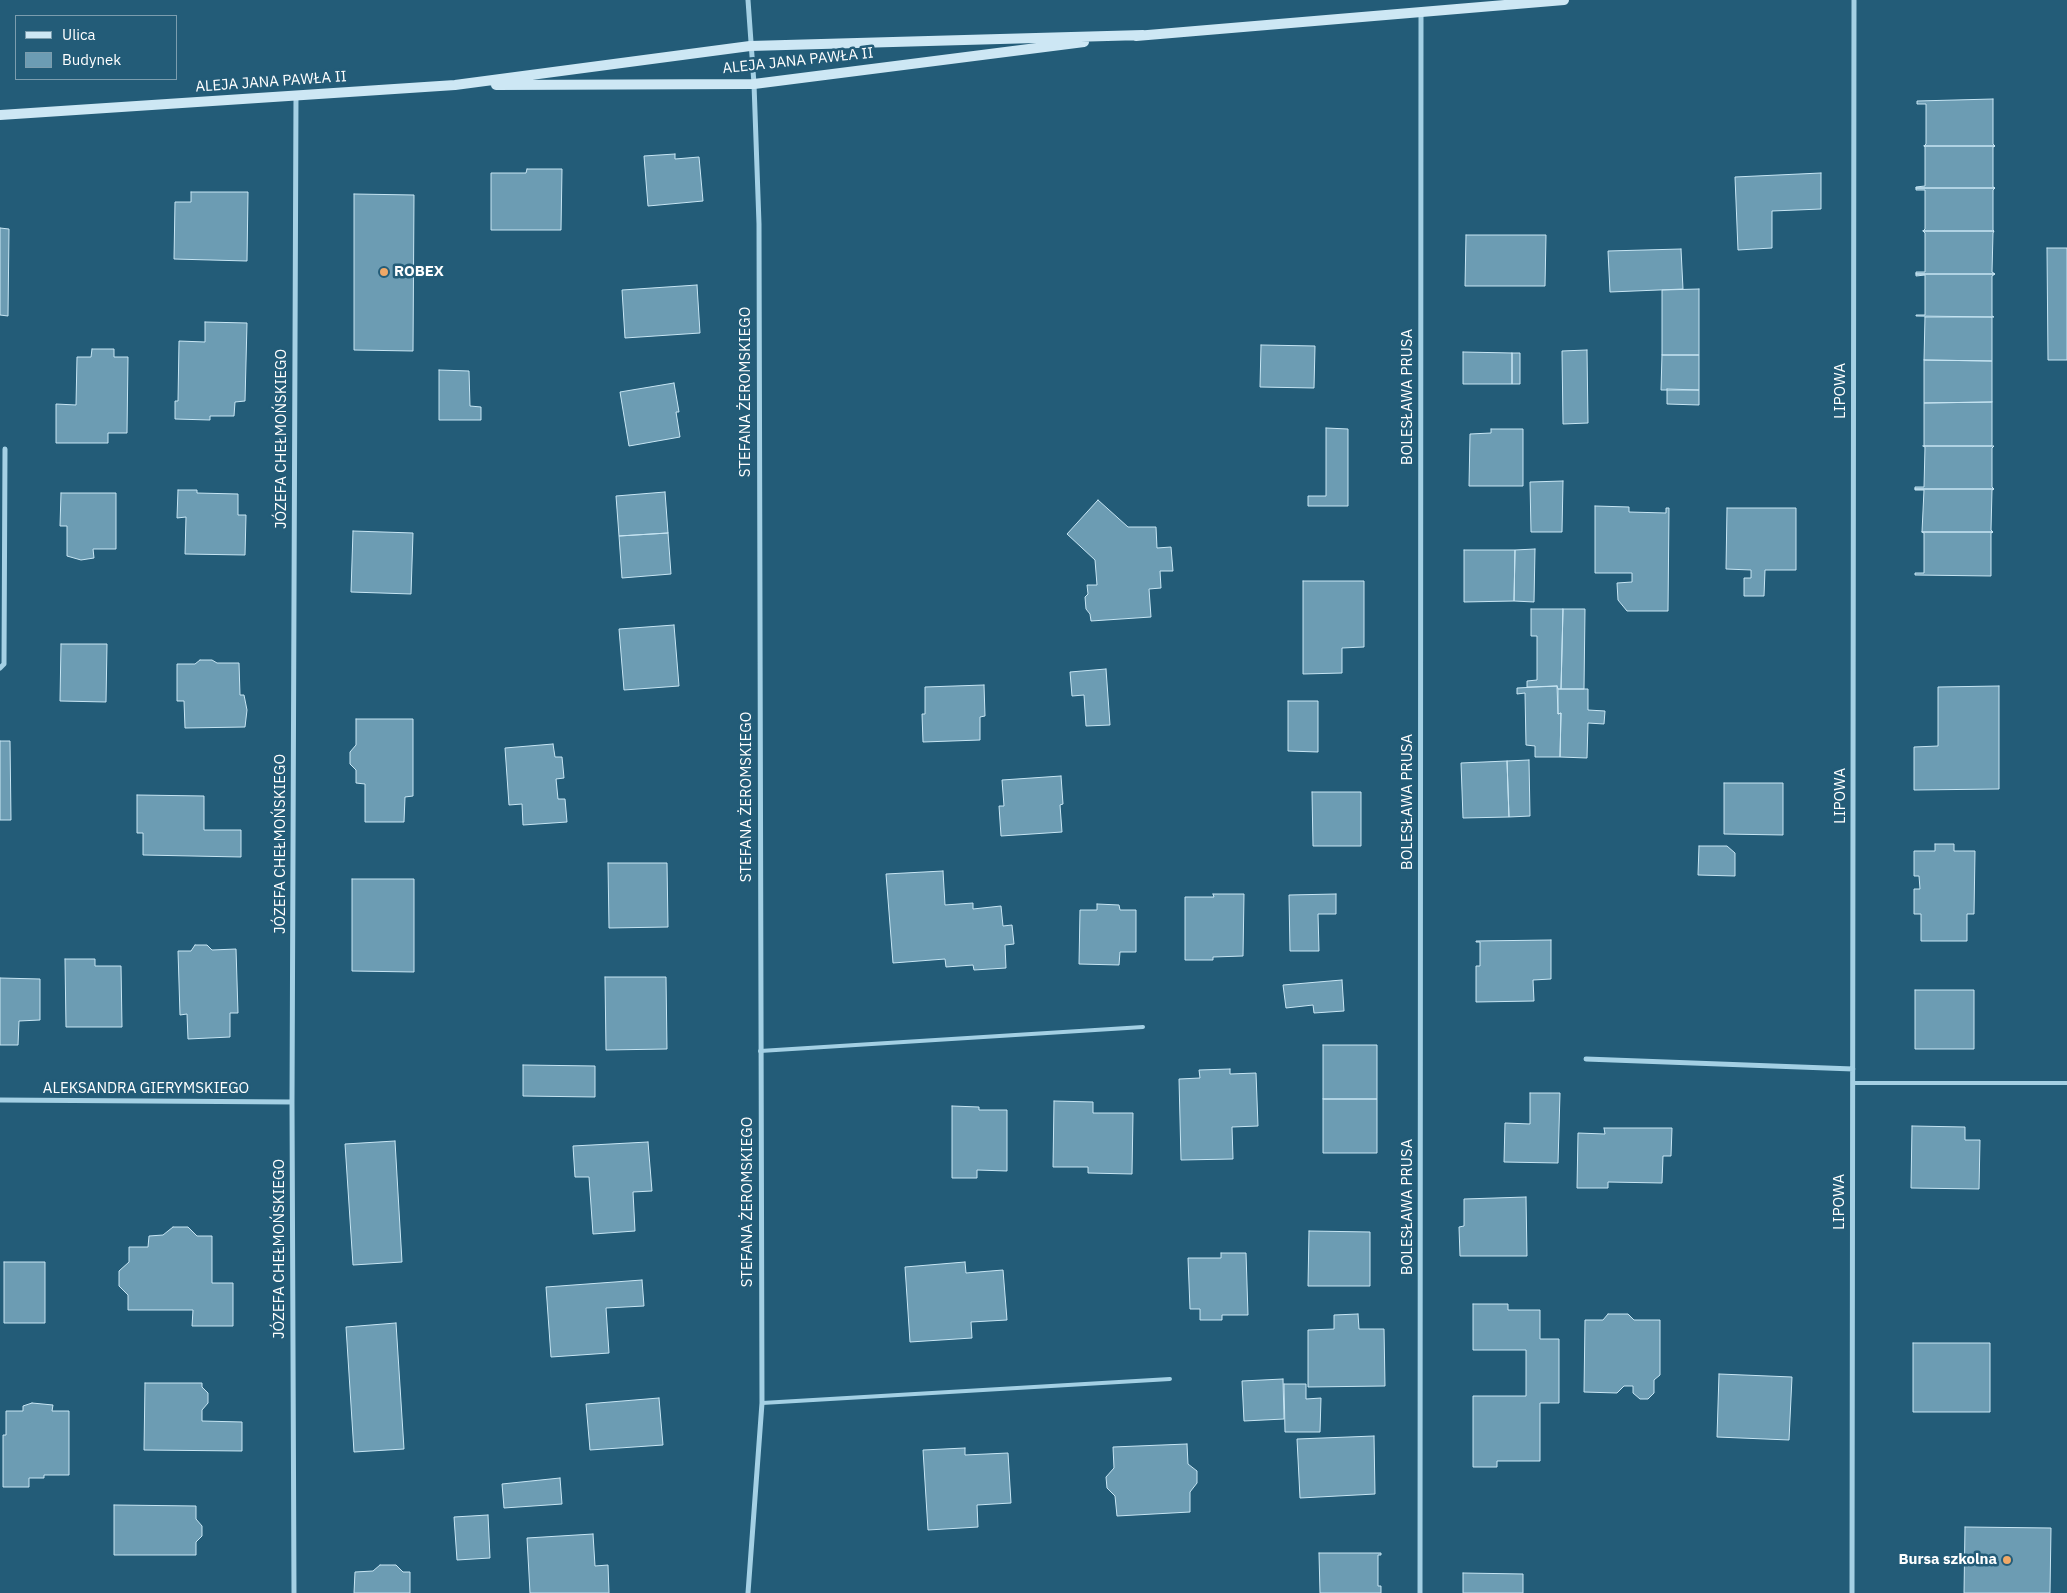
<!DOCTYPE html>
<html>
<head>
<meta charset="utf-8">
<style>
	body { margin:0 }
	#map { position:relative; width:2067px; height:1593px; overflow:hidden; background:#235c78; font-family:"IBM Plex Sans",sans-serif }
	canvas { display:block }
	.legend { position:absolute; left:15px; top:15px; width:162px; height:65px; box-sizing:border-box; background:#235c78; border:1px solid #7b9dae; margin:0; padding:6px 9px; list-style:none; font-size:15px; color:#fff }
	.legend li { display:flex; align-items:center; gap:10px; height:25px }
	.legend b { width:25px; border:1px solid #7b9dae }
</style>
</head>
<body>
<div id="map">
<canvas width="2067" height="1593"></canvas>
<ul class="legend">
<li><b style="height:6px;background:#cde7f4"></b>Ulica</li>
<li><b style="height:14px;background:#6c9cb3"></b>Budynek</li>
</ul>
</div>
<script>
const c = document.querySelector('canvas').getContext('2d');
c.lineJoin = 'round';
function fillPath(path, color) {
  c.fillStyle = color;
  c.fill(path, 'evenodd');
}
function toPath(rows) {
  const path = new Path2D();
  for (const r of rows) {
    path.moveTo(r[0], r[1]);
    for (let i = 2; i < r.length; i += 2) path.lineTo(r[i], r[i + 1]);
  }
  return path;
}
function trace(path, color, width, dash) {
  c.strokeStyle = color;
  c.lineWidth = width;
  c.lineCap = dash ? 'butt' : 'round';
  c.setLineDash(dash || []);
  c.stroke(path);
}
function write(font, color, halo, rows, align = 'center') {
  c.font = font + ' "IBM Plex Sans",sans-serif';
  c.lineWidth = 5;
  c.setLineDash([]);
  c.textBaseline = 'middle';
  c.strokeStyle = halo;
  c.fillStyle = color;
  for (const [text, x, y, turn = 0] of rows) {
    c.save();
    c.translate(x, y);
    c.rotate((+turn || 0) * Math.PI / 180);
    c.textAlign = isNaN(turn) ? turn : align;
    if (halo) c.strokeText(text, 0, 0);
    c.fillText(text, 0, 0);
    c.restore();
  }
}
const building = toPath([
	[1993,99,1993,144,1995,146,1924,146,1926,144,1926,104,1917,104,1917,101,1993,99],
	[1924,146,1995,146,1993,147,1993,187,1995,188,1916,188,1916,187,1925,186,1925,147,1924,146],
	[675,154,675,159,699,157,703,201,648,206,644,156,675,154],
	[527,169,562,169,561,230,491,230,491,173,526,173,527,169],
	[1821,173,1821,209,1772,211,1772,248,1738,250,1735,177,1821,173],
	[1916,188,1995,188,1993,190,1993,230,1994,231,1923,231,1925,229,1925,190,1916,190,1916,188],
	[191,192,248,192,247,261,174,259,175,202,191,202,191,192],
	[354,194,414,195,413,351,354,350,354,194],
	[0,228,9,229,8,316,0,315,0,228],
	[1923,231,1994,231,1993,233,1992,272,1995,274,1916,274,1916,272,1925,272,1925,233,1923,231],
	[1466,235,1546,235,1545,286,1465,286,1466,235],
	[2047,248,2067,248,2067,360,2048,360,2047,248],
	[1681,249,1683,289,1610,292,1608,251,1681,249],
	[1916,274,1995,274,1992,276,1992,316,1994,317,1916,316,1916,315,1925,315,1925,275,1916,276,1916,274],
	[697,285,700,333,625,338,622,290,697,285],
	[1699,289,1699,355,1662,355,1662,290,1699,289],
	[1925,317,1992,317,1992,361,1924,360,1925,317],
	[205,322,247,323,245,401,235,402,234,416,210,416,210,420,175,419,175,401,178,401,179,341,205,342,205,322],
	[1261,345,1315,346,1314,388,1260,387,1261,345],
	[92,349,114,349,114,357,128,357,127,433,108,433,108,443,56,443,56,404,76,405,77,357,91,357,92,349],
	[1587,350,1588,423,1563,424,1562,351,1587,350],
	[1463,352,1512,353,1512,384,1463,384,1463,352],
	[1512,353,1520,353,1520,384,1512,384,1512,353],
	[1662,355,1699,355,1699,390,1661,390,1662,355],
	[1924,360,1992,361,1992,402,1924,403,1924,360],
	[439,370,469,371,470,406,481,407,481,420,439,420,439,370],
	[674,383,679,412,676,412,680,437,629,446,620,392,674,383],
	[1667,389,1699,390,1699,405,1667,404,1667,389],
	[1992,402,1992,446,1924,446,1924,403,1992,402],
	[1326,428,1348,429,1348,506,1308,506,1308,496,1326,496,1326,428],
	[1491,429,1523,429,1523,486,1469,486,1470,434,1491,433,1491,429],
	[1923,446,1994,446,1992,448,1992,487,1994,489,1915,489,1915,487,1924,487,1925,447,1923,446],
	[1563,481,1562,532,1531,532,1530,482,1563,481],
	[1915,489,1994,489,1992,490,1991,530,1993,532,1922,532,1924,490,1915,490,1915,489],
	[178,490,197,490,197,493,238,494,238,515,246,515,245,555,185,554,186,517,177,518,178,490],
	[665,492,668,533,619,536,616,496,665,492],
	[61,493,116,493,116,549,93,549,94,558,81,560,67,556,67,526,60,526,61,493],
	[1098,500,1128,527,1156,527,1157,548,1171,547,1173,571,1160,571,1161,588,1149,589,1151,617,1091,621,1090,614,1086,609,1085,597,1088,594,1087,585,1097,585,1095,560,1067,534,1098,500],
	[1595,506,1629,507,1629,512,1666,513,1666,508,1669,508,1668,611,1627,611,1618,600,1617,583,1632,582,1632,573,1595,573,1595,506],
	[1727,508,1796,508,1796,570,1765,570,1764,596,1744,596,1744,578,1751,578,1751,570,1726,569,1727,508],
	[353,531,413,533,411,594,351,592,353,531],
	[1922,532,1993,532,1991,533,1991,576,1915,575,1915,573,1924,573,1924,533,1922,532],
	[668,533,671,574,622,578,619,536,668,533],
	[1535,549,1534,602,1514,601,1515,550,1535,549],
	[1464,550,1515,550,1514,601,1464,602,1464,550],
	[1303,581,1364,581,1364,647,1342,648,1342,673,1303,674,1303,581],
	[1531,609,1563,609,1561,689,1558,689,1557,686,1527,687,1527,681,1537,680,1537,636,1531,636,1531,609],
	[1563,609,1585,609,1584,689,1561,689,1563,609],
	[674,625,679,686,624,690,619,629,674,625],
	[61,644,107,644,106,702,60,701,61,644],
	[200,660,212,660,217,663,239,663,240,695,244,695,247,710,245,727,185,728,184,701,177,701,177,664,195,664,200,660],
	[1106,669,1110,725,1086,726,1084,695,1072,696,1070,672,1106,669],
	[984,685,985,716,980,717,980,740,923,742,922,714,925,714,925,687,984,685],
	[1557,686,1558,714,1561,713,1560,757,1535,757,1535,746,1526,745,1525,693,1517,694,1517,688,1557,686],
	[1999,686,1999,789,1914,790,1914,747,1938,746,1938,687,1999,686],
	[1558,689,1588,689,1588,710,1605,711,1604,724,1588,723,1587,758,1560,757,1561,713,1558,714,1558,689],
	[1288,701,1318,701,1318,752,1288,751,1288,701],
	[356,719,413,719,413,796,405,797,404,822,365,822,365,784,356,783,356,770,350,764,350,752,356,745,356,719],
	[0,741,10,741,11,820,0,820,0,741],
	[553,744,555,757,562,757,564,778,556,779,558,799,565,799,567,822,523,825,522,804,509,805,505,748,553,744],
	[1529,760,1530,816,1509,817,1507,761,1529,760],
	[1507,761,1509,817,1463,818,1461,763,1507,761],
	[1061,776,1063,804,1060,805,1062,832,1001,836,999,806,1004,806,1002,780,1061,776],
	[1724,783,1783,783,1783,835,1724,834,1724,783],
	[1312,792,1361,792,1361,846,1313,846,1312,792],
	[137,795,204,796,204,830,241,830,241,857,143,855,143,833,137,833,137,795],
	[1935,844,1954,844,1954,851,1975,851,1974,914,1967,914,1967,941,1921,941,1921,914,1914,914,1914,889,1920,889,1919,876,1914,876,1914,851,1935,851,1935,844],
	[1699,846,1727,846,1735,853,1735,876,1698,875,1699,846],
	[608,863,667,863,668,927,609,928,608,863],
	[943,871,945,905,973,903,973,909,1001,906,1003,926,1012,925,1014,944,1005,945,1006,968,974,970,973,965,946,967,945,959,893,963,886,874,943,871],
	[352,879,414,879,414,972,352,971,352,879],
	[1213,894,1244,894,1243,956,1213,957,1213,960,1185,960,1185,897,1214,897,1213,894],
	[1336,894,1336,914,1318,914,1319,951,1290,951,1289,895,1336,894],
	[1097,904,1119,905,1120,910,1136,910,1136,952,1120,952,1119,965,1079,964,1080,910,1097,910,1097,904],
	[1551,940,1551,979,1533,980,1534,1001,1476,1002,1476,966,1480,966,1480,942,1476,942,1476,941,1551,940],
	[195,945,207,945,212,950,236,949,238,1013,230,1013,230,1037,188,1039,187,1014,180,1015,178,951,191,951,195,945],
	[65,959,95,959,95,966,121,966,122,1027,66,1027,65,959],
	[605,977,666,977,667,1049,606,1050,605,977],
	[0,978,40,979,40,1020,19,1021,18,1045,0,1045,0,978],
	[1342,980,1344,1011,1314,1013,1313,1005,1286,1008,1283,985,1342,980],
	[1915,990,1974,990,1974,1049,1915,1049,1915,990],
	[1323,1045,1377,1045,1377,1099,1323,1099,1323,1045],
	[523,1065,595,1066,595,1097,523,1096,523,1065],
	[1230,1069,1230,1074,1256,1073,1258,1126,1232,1127,1233,1159,1181,1160,1179,1079,1200,1078,1199,1070,1230,1069],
	[1530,1093,1560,1093,1558,1163,1504,1162,1505,1123,1530,1124,1530,1093],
	[1323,1099,1377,1099,1377,1153,1323,1153,1323,1099],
	[1054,1101,1093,1102,1093,1113,1133,1113,1132,1174,1088,1173,1088,1167,1053,1167,1054,1101],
	[952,1106,979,1107,979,1110,1007,1110,1007,1171,977,1170,977,1178,952,1178,952,1106],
	[1912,1126,1965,1127,1965,1140,1980,1140,1979,1189,1911,1188,1912,1126],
	[1604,1128,1672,1128,1671,1156,1663,1156,1662,1183,1608,1182,1608,1188,1577,1188,1578,1133,1605,1134,1604,1128],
	[395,1141,402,1262,353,1265,345,1144,395,1141],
	[648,1142,652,1191,633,1192,635,1231,593,1234,589,1177,575,1177,573,1146,648,1142],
	[1526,1197,1527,1256,1460,1256,1459,1227,1464,1226,1464,1199,1526,1197],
	[173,1227,188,1227,197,1236,212,1236,212,1283,233,1283,233,1326,192,1326,193,1310,128,1310,128,1295,119,1286,119,1271,129,1262,129,1247,148,1247,149,1236,163,1235,173,1227],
	[1309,1231,1370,1232,1370,1286,1308,1286,1309,1231],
	[1221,1253,1246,1253,1248,1315,1222,1315,1222,1320,1200,1320,1200,1309,1190,1309,1188,1258,1221,1258,1221,1253],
	[4,1262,45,1262,45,1323,4,1323,4,1262],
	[965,1262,966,1273,1003,1270,1007,1320,971,1322,972,1338,910,1342,905,1267,965,1262],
	[642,1280,644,1306,606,1308,609,1353,551,1357,546,1287,642,1280],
	[1473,1304,1508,1304,1508,1310,1540,1310,1540,1339,1559,1339,1559,1403,1540,1403,1540,1461,1497,1461,1497,1467,1473,1467,1473,1396,1526,1396,1526,1350,1473,1350,1473,1304],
	[1358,1314,1359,1329,1384,1329,1385,1386,1308,1387,1308,1330,1334,1329,1334,1315,1358,1314],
	[1608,1314,1628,1314,1634,1320,1660,1320,1660,1375,1654,1380,1654,1393,1648,1399,1640,1399,1633,1393,1633,1386,1624,1386,1617,1393,1584,1392,1585,1320,1603,1320,1608,1314],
	[396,1323,404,1449,354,1452,346,1327,396,1323],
	[1913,1343,1990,1343,1990,1412,1913,1412,1913,1343],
	[1719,1374,1792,1377,1789,1440,1717,1437,1719,1374],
	[1283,1379,1284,1419,1244,1421,1242,1381,1283,1379],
	[145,1383,202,1383,202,1387,208,1393,208,1403,202,1410,202,1421,242,1422,242,1451,144,1450,145,1383],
	[1284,1384,1306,1384,1306,1399,1321,1398,1320,1432,1285,1432,1284,1384],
	[659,1398,663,1445,590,1450,586,1404,659,1398],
	[32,1403,53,1405,52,1411,69,1411,69,1475,44,1475,44,1478,29,1478,29,1487,3,1487,3,1435,6,1435,6,1411,23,1411,23,1406,32,1403],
	[1374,1436,1375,1494,1300,1498,1297,1439,1374,1436],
	[1187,1444,1188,1464,1197,1471,1197,1483,1190,1492,1190,1512,1117,1516,1115,1496,1107,1488,1106,1477,1114,1468,1113,1447,1187,1444],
	[965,1448,965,1455,1008,1453,1011,1503,977,1505,978,1527,928,1530,923,1450,965,1448],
	[560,1478,562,1504,504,1508,502,1484,560,1478],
	[114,1505,196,1506,196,1519,202,1526,202,1536,196,1542,196,1555,114,1555,114,1505],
	[488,1515,490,1558,457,1560,454,1517,488,1515],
	[1965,1527,2051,1528,2050,1593,1964,1593,1965,1527],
	[593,1534,595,1566,608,1565,609,1593,530,1593,527,1538,593,1534],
	[1319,1553,1381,1553,1381,1555,1378,1555,1378,1586,1381,1586,1381,1593,1320,1593,1319,1553],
	[380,1565,396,1565,403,1572,410,1572,410,1593,354,1593,355,1572,373,1571,380,1565],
	[1463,1573,1523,1574,1523,1593,1463,1593,1463,1573]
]);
fillPath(building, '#6c9cb3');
trace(building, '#c7e5f3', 1);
trace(toPath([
	[760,1051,1143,1027],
	[1853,1083,2067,1083],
	[762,1403,1170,1379]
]), '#a4d0e4', 4);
trace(toPath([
	[0,668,4,664,5,449],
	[1586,1059,1853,1069],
	[0,1100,292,1102],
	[294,1593,292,1102,296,95],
	[748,1593,762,1403,759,224,754,84,748,0],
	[1420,1593,1421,12],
	[1852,1593,1854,0]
]), '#a4d0e4', 5);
trace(toPath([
	[1136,36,1564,0],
	[496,85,754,84,1084,42],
	[0,115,455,85,750,46,1143,35]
]), '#cde7f4', 10);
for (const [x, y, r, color] of [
	[384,272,5,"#efa867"],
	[2007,1560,5,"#efa867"]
]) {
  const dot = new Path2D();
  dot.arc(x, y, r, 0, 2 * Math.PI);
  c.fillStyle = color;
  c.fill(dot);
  trace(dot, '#235c78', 2);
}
write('15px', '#fff', '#235c78', [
	["ALEJA JANA PAWŁA II",798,61,-6],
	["ALEJA JANA PAWŁA II",271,82,-4],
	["LIPOWA",1841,391,-90],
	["STEFANA ŻEROMSKIEGO",746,392,-90],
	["BOLESŁAWA PRUSA",1408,397,-90],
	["JÓZEFA CHEŁMOŃSKIEGO",282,439,-90],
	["LIPOWA",1841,796,-90],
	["STEFANA ŻEROMSKIEGO",747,797,-90],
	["BOLESŁAWA PRUSA",1408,802,-90],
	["JÓZEFA CHEŁMOŃSKIEGO",281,844,-90],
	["ALEKSANDRA GIERYMSKIEGO",146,1089],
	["STEFANA ŻEROMSKIEGO",748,1202,-90],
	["LIPOWA",1840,1202,-90],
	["BOLESŁAWA PRUSA",1408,1207,-90],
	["JÓZEFA CHEŁMOŃSKIEGO",280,1249,-90]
]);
write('bold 15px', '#fff', '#235c78', [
	["ROBEX",394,272],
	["Bursa szkolna",1997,1560,"right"]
], 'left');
</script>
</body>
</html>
